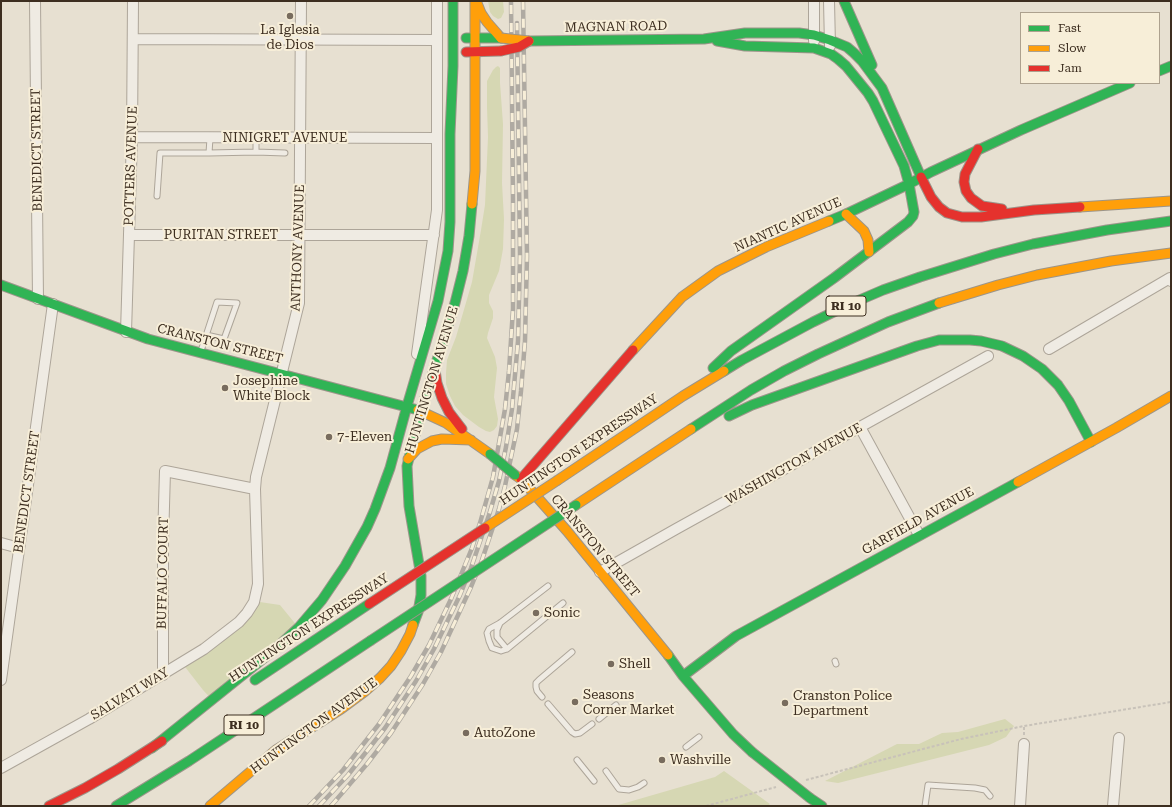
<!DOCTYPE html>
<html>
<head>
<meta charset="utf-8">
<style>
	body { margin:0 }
	#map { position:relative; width:1172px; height:807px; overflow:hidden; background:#e7e0d1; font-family:"Roboto Serif",serif }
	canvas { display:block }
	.frame { position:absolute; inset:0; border:2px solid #3d2e20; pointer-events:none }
	.legend { position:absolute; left:1020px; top:12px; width:140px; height:72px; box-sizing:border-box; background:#f7eed8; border:1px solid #ada18e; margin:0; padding:5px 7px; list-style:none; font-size:12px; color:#3d2e20 }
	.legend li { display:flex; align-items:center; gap:8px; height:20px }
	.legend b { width:20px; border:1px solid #ada18e }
</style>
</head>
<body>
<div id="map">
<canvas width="1172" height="807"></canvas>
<div class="frame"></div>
<ul class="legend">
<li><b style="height:5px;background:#30b455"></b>Fast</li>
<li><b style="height:5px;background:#ff9f0a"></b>Slow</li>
<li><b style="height:5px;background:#e5322d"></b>Jam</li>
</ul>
</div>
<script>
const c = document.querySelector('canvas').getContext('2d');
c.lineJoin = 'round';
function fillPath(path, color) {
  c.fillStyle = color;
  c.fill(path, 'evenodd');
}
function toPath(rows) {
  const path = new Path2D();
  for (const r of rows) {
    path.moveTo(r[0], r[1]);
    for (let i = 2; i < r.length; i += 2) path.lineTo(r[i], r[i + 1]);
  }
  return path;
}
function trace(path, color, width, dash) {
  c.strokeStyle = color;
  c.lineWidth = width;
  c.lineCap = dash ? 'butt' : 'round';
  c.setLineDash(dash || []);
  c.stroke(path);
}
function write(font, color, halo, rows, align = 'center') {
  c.font = font + ' "Roboto Serif",serif';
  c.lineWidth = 4;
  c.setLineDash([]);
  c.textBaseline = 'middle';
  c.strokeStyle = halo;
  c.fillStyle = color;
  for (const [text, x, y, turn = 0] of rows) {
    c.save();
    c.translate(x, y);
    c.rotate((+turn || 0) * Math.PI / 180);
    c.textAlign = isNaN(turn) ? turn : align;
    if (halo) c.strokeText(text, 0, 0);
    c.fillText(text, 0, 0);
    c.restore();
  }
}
fillPath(toPath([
	[488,1,503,1,504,12,501,18,498,19,493,16,490,12],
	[498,66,500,68,500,83,503,124,502,183,504,219,503,249,499,271,489,295,489,303,493,311,493,318,488,333,487,338,495,357,497,368,494,397,498,419,497,426,494,430,490,432,486,431,479,427,463,415,455,406,450,396,446,384,446,373,447,360,456,337,472,282,481,230,485,205,488,137,487,107,487,81,493,70,496,67],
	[253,601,280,605,298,627,215,703,203,690,182,663,239,623],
	[1005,719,1014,726,1006,737,989,745,838,783,825,781,897,744,919,744,942,733,958,732],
	[724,771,770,804,768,806,615,806,715,777]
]), '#d6d7b3');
const lane = toPath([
	[256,152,256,137],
	[209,153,256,152,285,153],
	[157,196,160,153,209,153,210,138],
	[201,351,217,302,237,303,224,339,206,335],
	[548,586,500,623,489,629,487,633,489,641,492,648,501,651,507,649,563,603],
	[500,623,497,630,497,637,507,649],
	[835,661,836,664],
	[542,697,537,691,536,687,536,683,539,680,572,652],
	[548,704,572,732,575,734,580,733,592,724],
	[599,719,616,705],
	[686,747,699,737],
	[577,760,594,781],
	[606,771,619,789,629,790,638,787,644,783],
	[925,806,928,785,975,788,985,790,990,796]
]);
const street = toPath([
	[35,1,38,299],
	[814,1,814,41],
	[829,1,830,46],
	[133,39,437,40],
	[132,137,437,138],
	[129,235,434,235],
	[126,332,132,137,133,1],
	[1049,349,1170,278,1171,281],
	[417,354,437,210,437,1],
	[860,427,919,535],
	[1,543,19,548],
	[600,572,676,529,988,356],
	[163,675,163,541,165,471,255,489],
	[1,680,53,304],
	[1,768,89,719,204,649,239,622,247,613,254,602,258,584,255,489,256,477,299,303,301,1],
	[1020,806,1024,744],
	[1113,806,1119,738]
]);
const fast = toPath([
	[844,1,872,65],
	[466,38,501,38],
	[529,41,704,39,745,33,799,33,814,35,830,40,847,47,854,53,862,61,882,88,921,177],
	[717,41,745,46,814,48,831,54,838,59,846,66,868,93,873,101,904,166,909,184],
	[1159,71,1171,66],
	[829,221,846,214,909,184,931,172,1021,130,1130,83],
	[1,285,148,339,418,410],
	[713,368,731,351,834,278,908,222,913,216,914,212,909,184],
	[724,371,742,360,813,322,848,305,883,290,920,277,994,254,1033,244,1107,230,1171,221],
	[407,406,438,301,448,251,450,222,450,134,453,66,453,1],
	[729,416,752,405,917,346,939,340,970,340,981,341,1002,346,1023,356,1042,369,1058,385,1069,401,1091,442],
	[691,429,751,390,784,371,818,354,888,322,939,303],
	[413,625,418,612,421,595,421,576,409,506,407,466,421,411,455,303,463,271,469,236,472,204],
	[668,655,683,676,733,734,752,752],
	[683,676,736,636,1018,482],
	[255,680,369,604],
	[152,748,274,650,299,627,322,600,345,566,367,527,375,509,390,468,407,406],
	[810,798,822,806],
	[116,806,189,761,370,641]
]);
const slow = toPath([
	[477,3,481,13,487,22,501,38],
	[472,204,475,171,475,1],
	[1080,207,1171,201],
	[846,214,864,231,868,240,869,252],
	[939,303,998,285,1037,275,1111,261,1171,253],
	[633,350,682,297,718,271,766,247,829,221],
	[418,410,446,423,490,454],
	[408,459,417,449,432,441,442,439,471,440],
	[515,475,521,479,567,531,668,655],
	[558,480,683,396,724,371],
	[1018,482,1116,428,1171,396],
	[576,505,691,429],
	[210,806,276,750,341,709,364,692,380,678,391,666,401,651,410,634,413,625]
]);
const jam = toPath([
	[466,52,501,51],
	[978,149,965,174,964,182,966,191,971,198,982,206,1002,209],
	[921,177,931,197,939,207,947,213,962,217,981,217,1034,210,1080,207],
	[435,370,437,383,442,398,449,412,462,429],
	[521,479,633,350],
	[49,806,85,788,118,769,162,741]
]);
trace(lane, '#ada599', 7);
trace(street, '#ada599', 12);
trace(fast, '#9c958a', 11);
trace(slow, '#9c958a', 11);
trace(jam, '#9c958a', 11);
trace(toPath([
	[1024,735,1024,726],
	[806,780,961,739,1024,726,1171,702],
	[706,806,776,787]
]), '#c8c2b9', 2, [3, 2]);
trace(lane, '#efebe3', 5);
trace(street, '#efebe3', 10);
trace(fast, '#30b455', 9);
trace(slow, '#ff9f0a', 9);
trace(jam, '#e5322d', 9);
const rail = toPath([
	[309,806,343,770,379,724,411,676,429,645,451,599,472,548,480,523,493,477,505,409,509,371,513,309,513,202,511,1],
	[319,806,348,775,385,728,416,681,434,649,460,595,471,568,489,515,499,481,506,447,512,409,518,341,520,256,517,23],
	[331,806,367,764,391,733,423,684,441,652,471,587,482,560,499,509,505,486,517,429,521,391,525,341,527,256,523,1]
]);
trace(rail, '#afaaa2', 4.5);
trace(rail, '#f7eed8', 3, [9]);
const fastBridge = toPath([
	[490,454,515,475],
	[370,641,576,505],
	[752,752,810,798]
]);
const slowBridge = toPath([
	[501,38,529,41],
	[485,528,558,480]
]);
const jamBridge = toPath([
	[501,51,519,47,529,41],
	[369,604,485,528]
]);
trace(fastBridge, '#9c958a', 11, []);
trace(slowBridge, '#9c958a', 11, []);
trace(jamBridge, '#9c958a', 11, []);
trace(fastBridge, '#30b455', 9);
trace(slowBridge, '#ff9f0a', 9);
trace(jamBridge, '#e5322d', 9);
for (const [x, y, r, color] of [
	[290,16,4,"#786c5e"],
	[225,388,4,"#786c5e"],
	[329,437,4,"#786c5e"],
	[536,613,4,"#786c5e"],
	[611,664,4,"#786c5e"],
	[575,702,4,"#786c5e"],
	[785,703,4,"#786c5e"],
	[466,733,4,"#786c5e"],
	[662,760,4,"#786c5e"]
]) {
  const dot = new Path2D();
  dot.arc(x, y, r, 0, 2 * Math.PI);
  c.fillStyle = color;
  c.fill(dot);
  trace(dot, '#f7eed8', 1.5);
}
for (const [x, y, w] of [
	[846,306,40],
	[244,725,40]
]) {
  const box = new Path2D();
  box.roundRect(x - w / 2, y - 10, w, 20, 3);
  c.fillStyle = '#f7eed8';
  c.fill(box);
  trace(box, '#3d2e20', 1);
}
write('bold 12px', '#3d2e20', null, [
	["RI 10",846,306],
	["RI 10",244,725]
]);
write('13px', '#3d2e20', '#f7eed8', [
	["MAGNAN ROAD",616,27,-1],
	["NINIGRET AVENUE",285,138],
	["BENEDICT STREET",37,150,-91],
	["POTTERS AVENUE",131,166,-88],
	["NIANTIC AVENUE",788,225,-24],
	["PURITAN STREET",221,235],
	["ANTHONY AVENUE",298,248,-88],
	["CRANSTON STREET",220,344,14],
	["HUNTINGTON AVENUE",432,380,-73],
	["HUNTINGTON EXPRESSWAY",579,450,-34],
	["WASHINGTON AVENUE",794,464,-29],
	["BENEDICT STREET",27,492,-82],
	["GARFIELD AVENUE",918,521,-29],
	["CRANSTON STREET",595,546,50],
	["BUFFALO COURT",163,573,-89],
	["HUNTINGTON EXPRESSWAY",309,628,-33],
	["SALVATI WAY",130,694,-31],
	["HUNTINGTON AVENUE",314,726,-36]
]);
write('13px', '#3d2e20', '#f7eed8', [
	["La Iglesia",290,30,"center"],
	["de Dios",290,45,"center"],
	["Josephine",233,381],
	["White Block",233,396],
	["7-Eleven",337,437],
	["Sonic",544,613],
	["Shell",619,664],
	["Seasons",583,695],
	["Corner Market",583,710],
	["Cranston Police",793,696],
	["Department",793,711],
	["AutoZone",474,733],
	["Washville",670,760]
], 'left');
</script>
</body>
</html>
